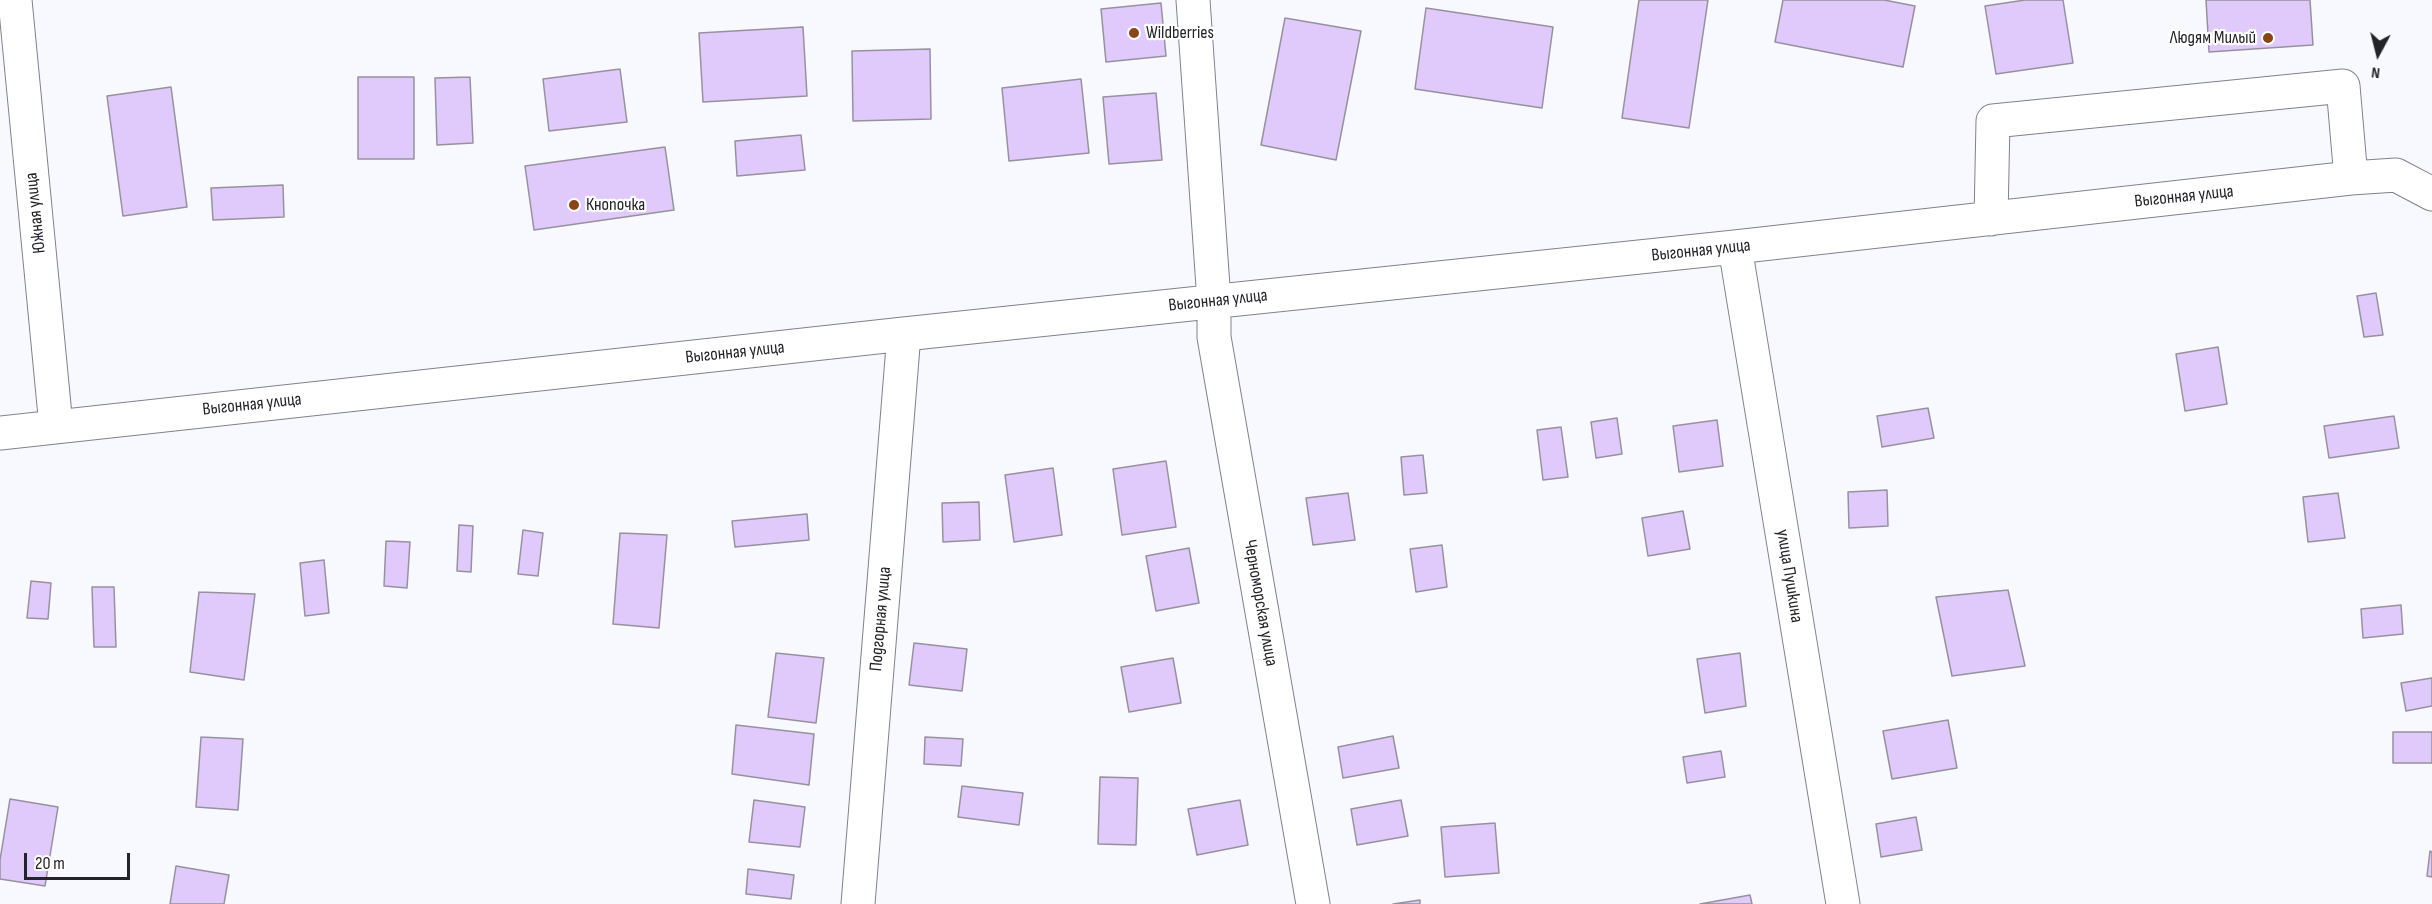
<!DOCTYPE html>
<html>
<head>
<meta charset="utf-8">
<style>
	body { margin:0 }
	#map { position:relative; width:2432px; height:904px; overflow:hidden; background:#f8f9ff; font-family:"Sofia Sans Condensed",sans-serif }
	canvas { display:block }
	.north { position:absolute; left:2348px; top:24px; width:60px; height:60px; -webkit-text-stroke:4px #fff; paint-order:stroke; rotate:187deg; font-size:16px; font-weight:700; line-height:24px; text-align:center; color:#232329 }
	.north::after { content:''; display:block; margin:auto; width:21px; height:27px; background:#232329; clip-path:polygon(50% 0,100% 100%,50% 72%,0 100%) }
	.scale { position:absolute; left:24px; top:853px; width:106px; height:27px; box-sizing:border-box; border:3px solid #232329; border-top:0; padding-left:8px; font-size:18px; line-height:21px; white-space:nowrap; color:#232329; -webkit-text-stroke:4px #fff; paint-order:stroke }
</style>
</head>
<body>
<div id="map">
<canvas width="2432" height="904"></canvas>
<div class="north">N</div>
<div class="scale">20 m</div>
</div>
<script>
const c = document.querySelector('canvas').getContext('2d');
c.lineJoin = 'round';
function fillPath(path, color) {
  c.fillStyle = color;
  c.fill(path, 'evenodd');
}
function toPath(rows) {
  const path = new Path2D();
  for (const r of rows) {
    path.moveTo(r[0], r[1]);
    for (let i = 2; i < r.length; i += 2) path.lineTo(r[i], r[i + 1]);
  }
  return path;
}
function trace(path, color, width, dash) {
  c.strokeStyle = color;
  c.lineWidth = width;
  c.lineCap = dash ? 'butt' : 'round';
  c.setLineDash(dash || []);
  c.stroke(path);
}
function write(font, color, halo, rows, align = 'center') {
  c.font = font + ' "Sofia Sans Condensed",sans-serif';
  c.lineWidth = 4.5;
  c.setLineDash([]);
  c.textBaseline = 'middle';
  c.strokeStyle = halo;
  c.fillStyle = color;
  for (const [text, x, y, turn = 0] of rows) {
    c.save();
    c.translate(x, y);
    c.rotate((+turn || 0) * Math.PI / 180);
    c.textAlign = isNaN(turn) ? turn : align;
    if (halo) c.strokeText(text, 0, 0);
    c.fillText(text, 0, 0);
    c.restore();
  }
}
const building = toPath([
	[1639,0,1708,0,1689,128,1622,118,1639,0],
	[1783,0,1884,0,1915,6,1903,67,1775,42,1783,0],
	[2025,0,2063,0,2073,63,1996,74,1985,6,2025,0],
	[2206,0,2310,0,2313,45,2209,52,2206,0],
	[1161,3,1166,56,1106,62,1101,9,1161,3],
	[1426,8,1553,27,1542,108,1415,89,1426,8],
	[1285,18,1361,31,1336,160,1261,145,1285,18],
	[803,27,807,96,703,102,699,33,803,27],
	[930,49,931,119,853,121,852,51,930,49],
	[620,69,627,122,549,131,543,79,620,69],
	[358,77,414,77,414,159,358,159,358,77],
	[470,77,473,143,437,145,435,78,470,77],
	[1081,79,1089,153,1009,161,1002,88,1081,79],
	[171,87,187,207,123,216,107,96,171,87],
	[1156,93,1162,160,1109,164,1103,97,1156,93],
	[801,135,805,170,737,176,735,141,801,135],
	[665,147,674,210,534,230,525,166,665,147],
	[283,185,284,217,213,220,211,188,283,185],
	[2376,293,2383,335,2364,337,2357,296,2376,293],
	[2218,347,2227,404,2185,411,2176,354,2218,347],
	[1928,408,1934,438,1882,447,1877,416,1928,408],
	[2394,416,2399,448,2329,458,2324,426,2394,416],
	[1617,418,1622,454,1596,458,1591,422,1617,418],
	[1717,420,1723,466,1679,472,1673,426,1717,420],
	[1561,427,1568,477,1543,480,1537,430,1561,427],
	[1423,455,1427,493,1404,495,1401,457,1423,455],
	[1166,461,1176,527,1122,535,1113,469,1166,461],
	[1053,468,1062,535,1014,542,1005,475,1053,468],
	[1887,490,1888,526,1849,528,1848,492,1887,490],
	[1348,493,1355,540,1313,545,1306,498,1348,493],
	[2338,493,2345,538,2308,542,2303,497,2338,493],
	[979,502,980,540,943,542,942,503,979,502],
	[1683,511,1690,549,1648,556,1642,518,1683,511],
	[807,514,809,540,735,547,732,521,807,514],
	[459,525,473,526,471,572,457,571,459,525],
	[523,530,543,533,538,576,518,574,523,530],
	[620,533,667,535,659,628,613,624,620,533],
	[386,541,410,542,407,588,384,586,386,541],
	[1442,545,1447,587,1416,592,1410,549,1442,545],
	[1189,548,1199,603,1156,611,1146,556,1189,548],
	[324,560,329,613,305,616,300,563,324,560],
	[31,581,51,583,48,619,27,618,31,581],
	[92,587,114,587,116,647,94,647,92,587],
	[2008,590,2025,666,1952,676,1936,597,2008,590],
	[199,592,255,594,244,680,190,672,199,592],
	[2401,605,2403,634,2363,638,2361,609,2401,605],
	[914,643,967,649,962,691,909,685,914,643],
	[776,653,824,658,816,723,768,717,776,653],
	[1740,653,1746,706,1705,713,1697,659,1740,653],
	[1173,658,1181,703,1129,712,1121,667,1173,658],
	[2432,678,2432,706,2406,711,2401,683,2432,678],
	[1948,720,1957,768,1892,779,1883,731,1948,720],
	[736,725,814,734,809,785,732,774,736,725],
	[2393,732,2432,732,2432,763,2393,763,2393,732],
	[1393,736,1399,768,1343,778,1338,747,1393,736],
	[201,737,243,739,238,810,196,807,201,737],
	[925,737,963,739,961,766,924,764,925,737],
	[1721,751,1725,777,1687,783,1683,757,1721,751],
	[1100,777,1138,778,1136,845,1098,844,1100,777],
	[962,786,1023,793,1019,825,958,817,962,786],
	[10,799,58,807,45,886,0,879,0,860,10,799],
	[754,800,805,807,800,847,749,842,754,800],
	[1240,800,1248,845,1197,855,1188,809,1240,800],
	[1401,800,1408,836,1357,845,1351,809,1401,800],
	[1916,817,1922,850,1881,857,1876,824,1916,817],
	[1495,823,1499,873,1445,877,1441,827,1495,823],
	[2430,851,2432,852,2432,877,2427,876,2430,851],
	[176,866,229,875,224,904,170,904,176,866],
	[748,869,794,875,791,899,746,894,748,869],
	[1750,895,1752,904,1700,904,1750,895],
	[1420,900,1420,904,1393,904,1420,900]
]);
fillPath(building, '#e0c9fb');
trace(building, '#97919e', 1.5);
const minor = toPath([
	[15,0,56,426],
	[1193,0,1214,301,1214,337,1313,904],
	[1991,219,1993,121,2343,86,2351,178],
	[1735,247,1843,904],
	[0,433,904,334,1735,247,2351,178,2396,175,2432,194],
	[858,904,904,334]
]);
trace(minor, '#80818e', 35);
trace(minor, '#fff', 33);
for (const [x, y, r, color] of [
	[1134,33,6,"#884517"],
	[2268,38,6,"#884517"],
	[574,205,6,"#884517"]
]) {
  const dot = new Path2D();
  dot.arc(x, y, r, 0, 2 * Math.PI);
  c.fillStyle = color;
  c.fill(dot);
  trace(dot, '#fff', 2);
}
write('18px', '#232329', '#fff', [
	["Wildberries",1146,33],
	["Людям Милый",2256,38,"right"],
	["Кнопочка",586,205]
], 'left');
write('18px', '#232329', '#fff', [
	["Выгонная улица",2184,197,-6],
	["Южная улица",36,213,-96],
	["Выгонная улица",1701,251,-6],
	["Выгонная улица",1218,301,-6],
	["Выгонная улица",735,353,-6],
	["Выгонная улица",252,405,-6],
	["улица Пушкина",1789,576,81],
	["Черноморская улица",1260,603,80],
	["Подгорная улица",881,619,-85]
]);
</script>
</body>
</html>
